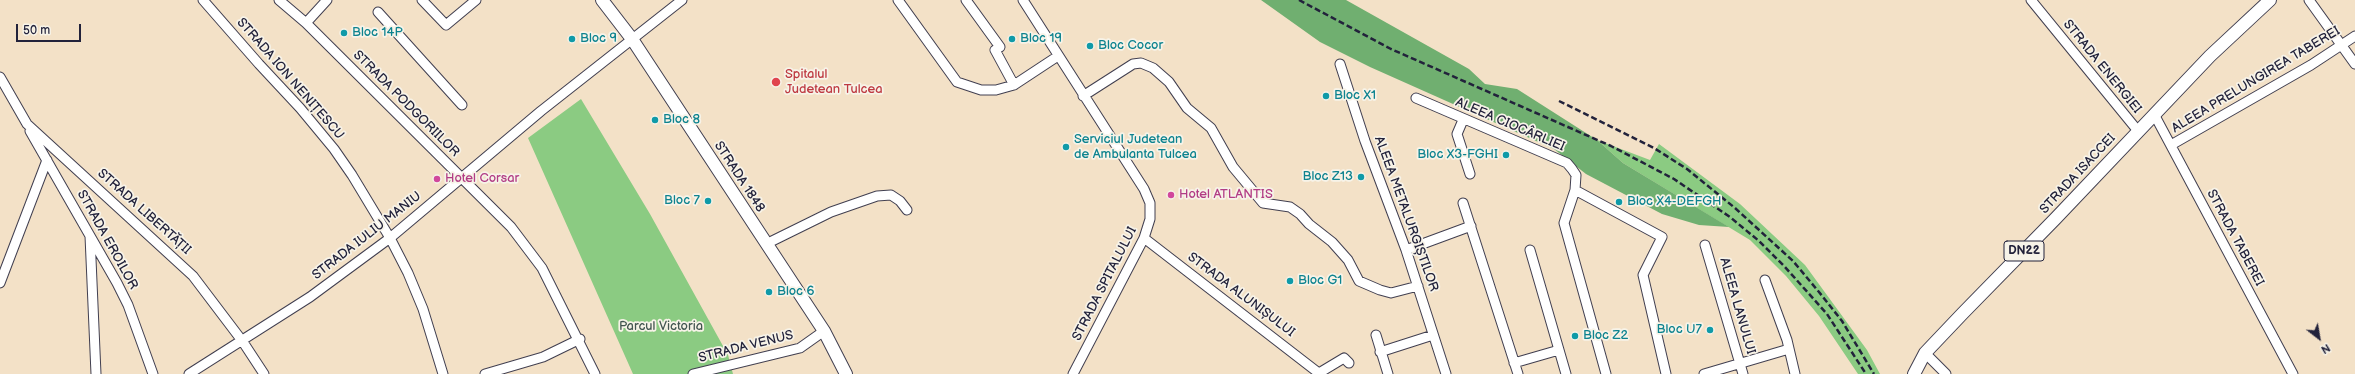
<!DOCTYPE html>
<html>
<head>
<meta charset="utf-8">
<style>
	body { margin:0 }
	#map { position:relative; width:2355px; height:374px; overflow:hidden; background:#f3e1c7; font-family:"Balsamiq Sans",sans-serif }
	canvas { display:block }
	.north { position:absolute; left:2299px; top:318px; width:40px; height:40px; -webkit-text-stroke:3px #f7f3e8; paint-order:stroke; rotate:149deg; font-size:11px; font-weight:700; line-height:16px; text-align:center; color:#22223b }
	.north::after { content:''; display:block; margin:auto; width:14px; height:18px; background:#22223b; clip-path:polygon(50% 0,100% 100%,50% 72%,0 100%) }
	.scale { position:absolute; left:16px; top:24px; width:65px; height:18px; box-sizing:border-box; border:2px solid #22223b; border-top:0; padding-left:5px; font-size:12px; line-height:14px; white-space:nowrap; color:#22223b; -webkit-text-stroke:3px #f7f3e8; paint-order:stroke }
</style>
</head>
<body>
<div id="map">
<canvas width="2355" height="374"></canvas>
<div class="north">N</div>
<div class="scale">50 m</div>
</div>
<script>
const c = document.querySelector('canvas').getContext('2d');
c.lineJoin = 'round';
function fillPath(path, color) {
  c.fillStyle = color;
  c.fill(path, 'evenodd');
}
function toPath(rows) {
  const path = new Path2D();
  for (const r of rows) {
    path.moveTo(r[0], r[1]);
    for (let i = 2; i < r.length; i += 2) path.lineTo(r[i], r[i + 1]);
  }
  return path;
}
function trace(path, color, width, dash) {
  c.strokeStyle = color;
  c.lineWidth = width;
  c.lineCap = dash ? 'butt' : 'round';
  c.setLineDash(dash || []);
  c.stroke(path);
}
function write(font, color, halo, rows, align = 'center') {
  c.font = font + ' "Balsamiq Sans",sans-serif';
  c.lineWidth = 3.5;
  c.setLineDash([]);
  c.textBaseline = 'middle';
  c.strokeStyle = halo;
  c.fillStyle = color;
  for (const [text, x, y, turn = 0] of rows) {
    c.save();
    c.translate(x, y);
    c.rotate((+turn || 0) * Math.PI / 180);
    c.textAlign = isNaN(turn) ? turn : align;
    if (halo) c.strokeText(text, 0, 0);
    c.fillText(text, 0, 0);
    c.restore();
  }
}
fillPath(toPath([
	[581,99,650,214,728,355,733,374,633,374,528,138],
	[1597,140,1650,160,1659,144,1740,204,1805,265,1867,350,1880,374,1858,374,1819,316,1786,276,1750,240,1623,163]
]), '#8bcb82');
fillPath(toPath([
	[1261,0,1346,0,1469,69,1485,84,1517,89,1597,140,1623,163,1729,227,1699,225,1662,214,1586,174,1554,149,1370,67,1320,42]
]), '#70af70');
const minor = toPath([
	[203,0,259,64,300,108,334,149,352,175,390,238,408,273,423,309,443,374],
	[279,0,306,23,511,227,542,268,595,374],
	[422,0,446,25,476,0],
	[898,0,957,82,981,90,996,90,1014,85],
	[966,0,1000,47,995,50,1014,85,1058,56],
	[1023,0,1144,189,1150,203,1150,219,1144,238,1073,374],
	[2031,0,2138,131],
	[2309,0,2355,64],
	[378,12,462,105],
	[306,23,327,0],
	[1340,64,1365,141,1406,250,1446,374],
	[0,77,27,124,193,276,243,342,264,374],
	[1083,96,1133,64,1141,63,1153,68,1169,82,1187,108,1211,128,1233,167,1263,203,1290,207,1300,214,1309,224,1332,242,1348,260,1359,281,1380,290,1391,293,1418,286],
	[1416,98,1567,163,1572,169,1576,175,1575,190,1564,223,1606,374],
	[2154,114,2293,374],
	[1463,120,1457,134,1470,174],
	[30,131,117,283,128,305,153,374],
	[2171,145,2311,65,2355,36],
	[1575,190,1662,237,1643,275,1666,374],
	[1463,203,1518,374],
	[90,236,96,374],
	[1144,238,1320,374],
	[766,244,831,212,877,196,891,195,900,201,907,210],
	[1705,245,1743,374],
	[1406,250,1471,226],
	[1530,250,1566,374],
	[1765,280,1787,340,1795,374],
	[0,283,47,160],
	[1376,335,1388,374],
	[1380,352,1433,335],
	[1925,353,1946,374],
	[1514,363,1559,350],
	[1319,373,1344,358,1349,363],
	[189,374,310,297,390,238,541,111,682,0],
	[485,374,543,357,580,339],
	[693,374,800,348,824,331],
	[1704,374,1789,349]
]);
const major = toPath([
	[602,0,632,39,824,331,846,374],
	[1914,374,1925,353,1963,313,2056,218,2210,56,2270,0]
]);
trace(minor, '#413f50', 11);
trace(major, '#413f50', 14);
trace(minor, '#fff', 9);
trace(major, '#fff', 12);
trace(toPath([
	[1299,0,1391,49,1611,146,1674,179,1730,217,1759,241,1785,267,1827,314,1866,374],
	[1559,101,1654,148,1687,169,1735,208,1793,261,1819,292,1842,321,1874,374]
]), '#22223b', 2.5, [6, 3]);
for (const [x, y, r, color] of [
	[344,33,4,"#0f9aa8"],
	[572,39,4,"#0f9aa8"],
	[1012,39,4,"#0f9aa8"],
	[1090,46,4,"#0f9aa8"],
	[776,82,5,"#e0444e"],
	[1326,96,4,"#0f9aa8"],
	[655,120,4,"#0f9aa8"],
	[1066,147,4,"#0f9aa8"],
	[1506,155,4,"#0f9aa8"],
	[1361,177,4,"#0f9aa8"],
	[437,179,4,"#d1479c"],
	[1171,195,4,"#d1479c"],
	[708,201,4,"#0f9aa8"],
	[1619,202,4,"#0f9aa8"],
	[1290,281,4,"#0f9aa8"],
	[769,292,4,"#0f9aa8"],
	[1710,330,4,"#0f9aa8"],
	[1575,336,4,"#0f9aa8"]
]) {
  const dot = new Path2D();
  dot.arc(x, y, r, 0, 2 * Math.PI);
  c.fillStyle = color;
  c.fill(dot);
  trace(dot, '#f7f3e8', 1.5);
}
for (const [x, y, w] of [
	[2024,251,40]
]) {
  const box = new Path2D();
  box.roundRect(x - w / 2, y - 10, w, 20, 3);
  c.fillStyle = '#f7f3e8';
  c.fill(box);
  trace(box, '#22223b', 1);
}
write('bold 12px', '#22223b', null, [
	["DN22",2024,251]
]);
write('13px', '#0d838f', '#f7f3e8', [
	["Bloc 14P",352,33],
	["Bloc 9",580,39],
	["Bloc 19",1020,39],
	["Bloc Cocor",1098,46],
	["Bloc X1",1334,96],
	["Bloc 8",663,120],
	["Serviciul Judetean",1074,140],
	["de Ambulanta Tulcea",1074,155],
	["Bloc X3-FGHI",1498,155,"right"],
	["Bloc Z13",1353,177,"right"],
	["Bloc 7",700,201,"right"],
	["Bloc X4-DEFGH",1627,202],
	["Bloc G1",1298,281],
	["Bloc 6",777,292],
	["Bloc U7",1702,330,"right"],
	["Bloc Z2",1583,336]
], 'left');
write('13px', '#22223b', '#f7f3e8', [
	["STRADA ENERGIEI",2102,67,51],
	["STRADA ION NENIȚESCU",290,79,49],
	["ALEEA PRELUNGIREA TABEREI",2256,80,-31],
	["STRADA PODGORIILOR",406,104,45],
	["ALEEA CIOCÂRLIEI",1510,125,23],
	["STRADA ISACCEI",2078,174,-47],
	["STRADA 1848",739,177,57],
	["STRADA LIBERTĂȚII",144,212,42],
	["ALEEA METALURGIȘTILOR",1406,214,70],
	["STRADA IULIU MANIU",367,236,-38],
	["STRADA TABEREI",2235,238,62],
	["STRADA EROILOR",107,240,61],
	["STRADA SPITALULUI",1105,284,-63],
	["STRADA ALUNIȘULUI",1241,295,37],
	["ALEEA LANULUI",1737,306,74],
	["STRADA VENUS",746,347,-14]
]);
write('13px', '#be3a42', '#f7f3e8', [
	["Spitalul",785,75],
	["Judetean Tulcea",785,90]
], 'left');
write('13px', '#b23c85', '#f7f3e8', [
	["Hotel Corsar",445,179],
	["Hotel ATLANTIS",1179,195]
], 'left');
write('13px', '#425550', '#f7f3e8', [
	["Parcul Victoria",661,327]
]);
</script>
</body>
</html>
